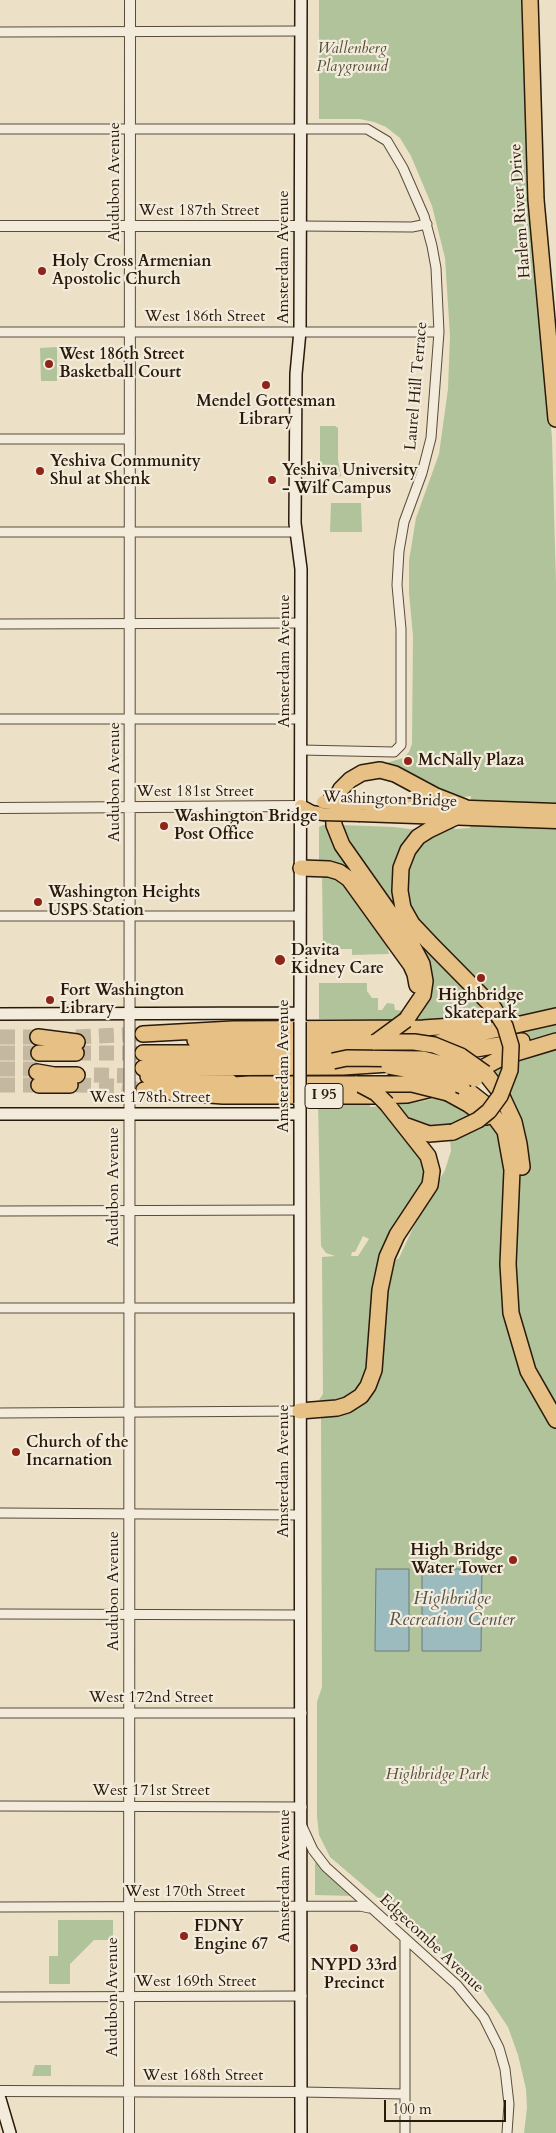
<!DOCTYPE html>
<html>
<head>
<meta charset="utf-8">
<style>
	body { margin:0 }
	#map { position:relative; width:556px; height:2133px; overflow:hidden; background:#ece0c7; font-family:Cardo,serif }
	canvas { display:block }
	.scale { position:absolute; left:384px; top:2100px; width:122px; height:22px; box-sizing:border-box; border:2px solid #291a0b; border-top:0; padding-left:6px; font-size:15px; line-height:18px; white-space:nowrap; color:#291a0b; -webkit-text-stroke:4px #f3ebdb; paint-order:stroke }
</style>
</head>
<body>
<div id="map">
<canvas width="556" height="2133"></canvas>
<div class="scale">100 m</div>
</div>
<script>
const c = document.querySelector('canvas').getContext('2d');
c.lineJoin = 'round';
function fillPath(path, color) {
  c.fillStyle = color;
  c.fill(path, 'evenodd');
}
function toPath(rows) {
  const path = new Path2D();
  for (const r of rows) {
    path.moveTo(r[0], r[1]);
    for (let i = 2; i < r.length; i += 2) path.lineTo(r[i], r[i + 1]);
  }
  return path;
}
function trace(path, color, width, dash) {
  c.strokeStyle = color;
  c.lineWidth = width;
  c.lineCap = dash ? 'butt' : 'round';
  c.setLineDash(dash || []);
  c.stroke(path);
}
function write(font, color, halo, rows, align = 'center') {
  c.font = font + ' Cardo,serif';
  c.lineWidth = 4.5;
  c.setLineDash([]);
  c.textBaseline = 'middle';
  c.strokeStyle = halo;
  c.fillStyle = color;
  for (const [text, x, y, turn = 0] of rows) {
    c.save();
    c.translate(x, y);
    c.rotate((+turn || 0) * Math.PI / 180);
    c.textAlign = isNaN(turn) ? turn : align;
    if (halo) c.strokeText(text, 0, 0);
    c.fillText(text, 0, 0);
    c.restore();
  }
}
fillPath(toPath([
	[319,0,525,0,535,251,552,438,556,584,556,2133,524,2133,527,2108,526,2089,518,2055,508,2027,479,1984,330,1857,319,1835,317,1816,317,1702,322,1687,321,1414,366,1396,388,1264,399,1258,412,1230,445,1170,451,1151,450,1139,411,1120,394,1103,418,1102,442,1097,447,1098,485,1124,510,1099,493,1069,500,1064,490,1013,467,1018,413,1021,422,948,435,937,419,919,411,907,407,887,408,870,414,853,425,840,453,827,455,829,470,828,471,796,463,797,434,792,429,785,401,768,386,763,403,758,409,752,412,744,413,636,409,593,409,561,416,518,439,454,448,389,450,336,445,258,432,206,411,156,400,138,386,127,374,122,360,119,319,119],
	[57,347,57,381,41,381,40,348],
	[320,426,335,426,338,428,338,460,341,476,331,477,331,471,326,466,320,466],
	[331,503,361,503,362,532,330,532],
	[323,825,328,825,358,879,319,862,319,827],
	[342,825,394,827,417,830,408,839,405,923,353,846],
	[322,873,344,882,385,939,389,954,352,955,352,949,323,949],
	[319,983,367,983,367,991,372,998,378,998,378,1010,382,1010,387,1003,394,1004,395,1010,405,1011,397,1020,319,1019],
	[318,1103,370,1104,370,1107,382,1106,419,1152,426,1169,423,1186,391,1233,371,1358,365,1382,355,1395,328,1404,319,1400,323,1394,322,1257,335,1256,326,1253,321,1246],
	[363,1236,369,1239,358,1256,351,1256,352,1252,355,1252],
	[315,1862,353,1896,315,1895],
	[58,1920,113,1920,113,1940,94,1940,70,1964,70,1984,49,1984,49,1956,58,1956],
	[35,2065,51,2065,51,2076,32,2076]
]), '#b1c39a');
const water = toPath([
	[376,1569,409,1569,409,1651,375,1651,376,1569],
	[422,1569,482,1569,481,1651,422,1651,422,1569]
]);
fillPath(water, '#9cbbbf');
trace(water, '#6e7b77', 1);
trace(toPath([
	[0,1037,38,1037],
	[76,1037,143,1034],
	[0,1053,39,1053],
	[76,1053,143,1053],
	[0,1069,37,1069],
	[94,1075,144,1076],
	[0,1085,39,1085],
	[76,1085,116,1086,144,1090]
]), '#c5b8a1', 15, [15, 8]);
const minor = toPath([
	[0,32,301,31],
	[0,129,367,129,387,141,403,168,424,216,432,246,436,268,439,332,431,438,422,473,404,522,399,551,397,585,401,629,401,745,394,752,301,750],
	[300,226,412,227,427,224],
	[0,332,439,332],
	[0,439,130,439],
	[0,532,295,532],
	[0,624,301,623],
	[0,719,301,719],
	[0,916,300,916],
	[0,1211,300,1210],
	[0,1308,300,1308],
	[0,1413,300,1411],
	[0,1513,300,1515],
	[0,1614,300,1615],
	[0,1713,302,1713],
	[0,1806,302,1807],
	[302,1826,313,1850,326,1867,457,1985,484,2018,499,2048,505,2069,509,2104,507,2133],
	[0,1907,360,1906,369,1908],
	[0,1997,302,1996],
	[302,2092,405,2094],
	[405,2133,405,1940]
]);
const tertiary = toPath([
	[0,226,300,226],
	[0,808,301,806],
	[0,2091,302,2092],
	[129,2133,130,0]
]);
const secondary = toPath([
	[0,1014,300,1013],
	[300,1022,301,569,295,523,296,374,300,331,301,0],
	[300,1103,301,2133],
	[0,1114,300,1114],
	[0,2099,10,2133]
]);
const primary = toPath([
	[360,803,556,810],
	[301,806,312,812,323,814],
	[360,815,556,822]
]);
const motorway = toPath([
	[530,0,536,200,556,419],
	[301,868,329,869,339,872,349,879,411,965,415,974,417,985],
	[429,942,412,924,403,908,400,891,401,868,408,850,418,837,429,830,454,818],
	[406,1020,423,995,425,981,422,964,411,943,342,845,334,825,333,804,341,789,350,780,362,773,380,770,395,774,436,796,464,807],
	[143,1034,233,1029,423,1028,484,1024],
	[38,1037,77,1042],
	[195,1040,375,1042],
	[39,1053,76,1053],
	[143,1053,377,1053,423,1046,556,1016],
	[447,1054,522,1041],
	[143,1068,343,1067,389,1064],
	[37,1072,54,1075,77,1075],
	[485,1073,500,1092,514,1122,519,1144,522,1167],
	[469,1075,503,1057,556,1041],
	[148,1076,230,1082],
	[39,1085,70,1085],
	[219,1086,249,1084,357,1084],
	[462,1086,485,1104,505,1131,512,1170,508,1264,511,1313,528,1371,556,1420],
	[144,1090,223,1096,374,1096,407,1095,436,1088],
	[448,1093,468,1104,486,1117],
	[407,1126,429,1134,453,1132],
	[300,1411,337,1408,347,1405,361,1396,368,1386,374,1370,380,1290,387,1257,397,1235,430,1185,432,1171,428,1156,387,1104]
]);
trace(minor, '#5a4c3a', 11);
trace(tertiary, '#5a4c3a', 12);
trace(secondary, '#291a0b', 14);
trace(primary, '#291a0b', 15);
trace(motorway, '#291a0b', 18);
trace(minor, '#f3ebdb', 9);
trace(tertiary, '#f3ebdb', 10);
trace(secondary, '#f3ebdb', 11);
trace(primary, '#e6c084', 12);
trace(motorway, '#e6c084', 15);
const secondaryBridge = toPath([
	[300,1103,300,1022]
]);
const primaryBridge = toPath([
	[323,802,360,803],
	[323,814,360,815]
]);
const motorwayBridge = toPath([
	[429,942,493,1007,505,1026,511,1046,510,1070,500,1096,489,1111,478,1120,453,1132],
	[375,1042,414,1042,434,1045,461,1056,485,1073],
	[376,1042,406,1020],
	[333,1061,347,1058,423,1059,450,1066,475,1079],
	[389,1066,427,1073,462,1086],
	[357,1084,412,1084,448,1093],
	[361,1085,376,1093,387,1104]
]);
trace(secondaryBridge, '#291a0b', 14, []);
trace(primaryBridge, '#291a0b', 15, []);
trace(motorwayBridge, '#291a0b', 18, []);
trace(secondaryBridge, '#f3ebdb', 11);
trace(primaryBridge, '#e6c084', 12);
trace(motorwayBridge, '#e6c084', 15);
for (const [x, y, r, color] of [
	[42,271,5,"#8f2418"],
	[49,364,5,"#8f2418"],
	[266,385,5,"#8f2418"],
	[40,471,5,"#8f2418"],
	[272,480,5,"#8f2418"],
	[408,761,5,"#8f2418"],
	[164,826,5,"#8f2418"],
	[38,902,5,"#8f2418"],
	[280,960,6,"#8f2418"],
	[481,978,5,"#8f2418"],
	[50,1000,5,"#8f2418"],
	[16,1452,5,"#8f2418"],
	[513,1560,5,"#8f2418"],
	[184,1936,5,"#8f2418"],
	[354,1948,5,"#8f2418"]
]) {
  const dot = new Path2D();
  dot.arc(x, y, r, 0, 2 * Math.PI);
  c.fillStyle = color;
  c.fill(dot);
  trace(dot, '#f3ebdb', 2);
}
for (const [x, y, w] of [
	[324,1096,38]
]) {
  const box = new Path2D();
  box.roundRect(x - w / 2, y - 12.5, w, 25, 4);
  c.fillStyle = '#f3ebdb';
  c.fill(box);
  trace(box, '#291a0b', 1);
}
write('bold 15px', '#291a0b', null, [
	["I 95",324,1096]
]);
write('italic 16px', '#524d36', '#f3ebdb', [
	["Wallenberg",352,49],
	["Playground",352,67],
	["Highbridge Park",437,1775]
]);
write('16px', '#291a0b', '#f3ebdb', [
	["Audubon Avenue",115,182,-90],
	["West 187th Street",199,211],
	["Harlem River Drive",521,211,-94],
	["Amsterdam Avenue",284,257,-90],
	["West 186th Street",205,317],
	["Laurel Hill Terrace",417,386,-85],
	["Amsterdam Avenue",285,661,-90],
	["Audubon Avenue",115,782,-90],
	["West 181st Street",195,792],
	["Washington Bridge",390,800,2],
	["Amsterdam Avenue",284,1066,-90],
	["West 178th Street",150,1098],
	["Audubon Avenue",114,1187,-90],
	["Amsterdam Avenue",284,1471,-90],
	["Audubon Avenue",114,1591,-90],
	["West 172nd Street",151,1698],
	["West 171st Street",151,1791],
	["Amsterdam Avenue",285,1876,-90],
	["West 170th Street",185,1892],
	["Edgecombe Avenue",431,1944,43],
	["West 169th Street",196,1982],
	["Audubon Avenue",113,1997,-90],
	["West 168th Street",203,2076]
]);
write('bold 16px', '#291a0b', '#f3ebdb', [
	["Holy Cross Armenian",52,262],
	["Apostolic Church",52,280],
	["West 186th Street",59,355],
	["Basketball Court",59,373],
	["Mendel Gottesman",266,402,"center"],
	["Library",266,420,"center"],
	["Yeshiva Community",50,462],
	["Shul at Shenk",50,480],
	["Yeshiva University",282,471],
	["- Wilf Campus",282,489],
	["McNally Plaza",418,761],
	["Washington Bridge",174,817],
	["Post Office",174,835],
	["Washington Heights",48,893],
	["USPS Station",48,911],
	["Davita",291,951],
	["Kidney Care",291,969],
	["Fort Washington",60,991],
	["Library",60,1009],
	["Highbridge",481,996,"center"],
	["Skatepark",481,1014,"center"],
	["Church of the",26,1443],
	["Incarnation",26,1461],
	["High Bridge",503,1551,"right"],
	["Water Tower",503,1569,"right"],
	["FDNY",194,1927],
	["Engine 67",194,1945],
	["NYPD 33rd",354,1966,"center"],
	["Precinct",354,1984,"center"]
], 'left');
write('italic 18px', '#51524a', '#f3ebdb', [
	["Highbridge",452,1600],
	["Recreation Center",452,1621]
]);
</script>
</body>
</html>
